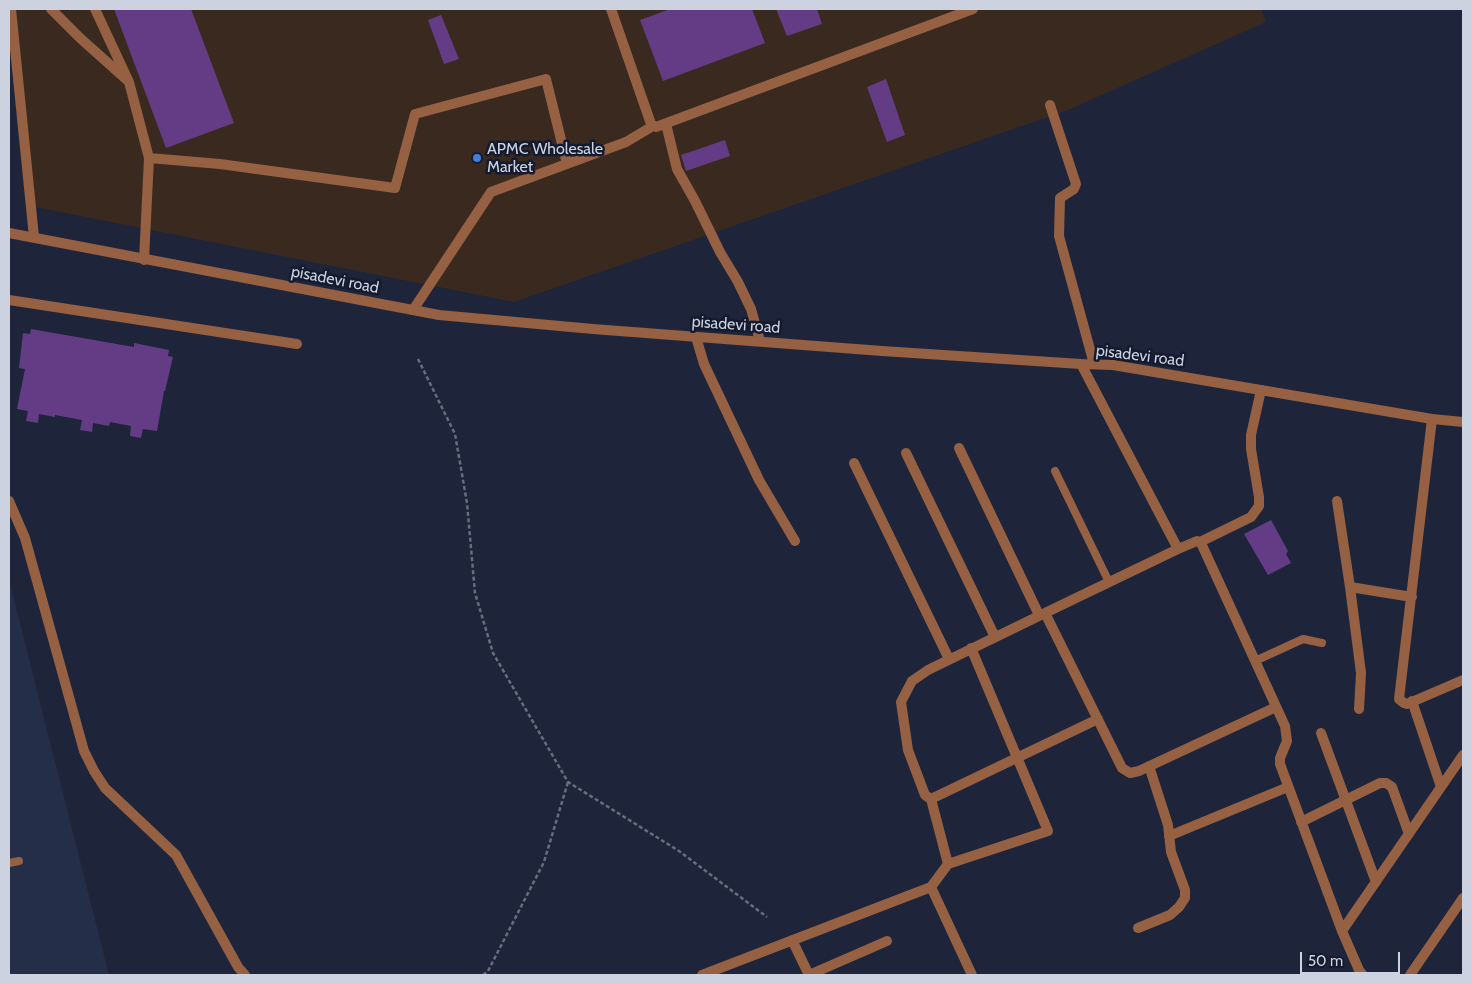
<!DOCTYPE html>
<html>
<head>
<meta charset="utf-8">
<style>
	body { margin:0 }
	#map { position:relative; width:1472px; height:984px; overflow:hidden; background:#1e253a; font-family:Cabin,sans-serif }
	canvas { display:block }
	.frame { position:absolute; inset:0; border:10px solid #ccd2e0; pointer-events:none }
	.scale { position:absolute; left:1300px; top:952px; width:100px; height:22px; box-sizing:border-box; border:2px solid #ccd2e0; border-top:0; padding-left:6px; font-size:15px; line-height:18px; white-space:nowrap; color:#ccd2e0; -webkit-text-stroke:4px #141b2f; paint-order:stroke }
</style>
</head>
<body>
<div id="map">
<canvas width="1472" height="984"></canvas>
<div class="frame"></div>
<div class="scale">50 m</div>
</div>
<script>
const c = document.querySelector('canvas').getContext('2d');
c.lineJoin = 'round';
function fillPath(path, color) {
  c.fillStyle = color;
  c.fill(path, 'evenodd');
}
function toPath(rows) {
  const path = new Path2D();
  for (const r of rows) {
    path.moveTo(r[0], r[1]);
    for (let i = 2; i < r.length; i += 2) path.lineTo(r[i], r[i + 1]);
  }
  return path;
}
function trace(path, color, width, dash) {
  c.strokeStyle = color;
  c.lineWidth = width;
  c.lineCap = dash ? 'butt' : 'round';
  c.setLineDash(dash || []);
  c.stroke(path);
}
function write(font, color, halo, rows, align = 'center') {
  c.font = font + ' Cabin,sans-serif';
  c.lineWidth = 5;
  c.setLineDash([]);
  c.textBaseline = 'middle';
  c.strokeStyle = halo;
  c.fillStyle = color;
  for (const [text, x, y, turn = 0] of rows) {
    c.save();
    c.translate(x, y);
    c.rotate((+turn || 0) * Math.PI / 180);
    c.textAlign = isNaN(turn) ? turn : align;
    if (halo) c.strokeText(text, 0, 0);
    c.fillText(text, 0, 0);
    c.restore();
  }
}
fillPath(toPath([
	[9,9,1261,9,1266,22,1068,110,514,302,30,206,9,47]
]), '#39291f');
fillPath(toPath([
	[9,580,109,975,9,975]
]), '#252e49');
fillPath(toPath([
	[114,9,191,9,234,123,166,148],
	[670,9,752,9,765,43,663,81,640,20],
	[776,9,817,9,822,24,787,36],
	[441,15,459,59,444,64,428,20],
	[886,79,905,135,887,142,867,87],
	[725,140,730,156,686,171,681,155],
	[31,329,134,347,134,343,169,350,168,356,173,357,165,391,164,391,157,431,143,429,141,438,130,436,131,426,110,422,109,426,93,423,92,432,80,430,82,420,55,415,55,417,39,414,38,423,26,421,28,411,17,409,25,369,19,368,23,333,30,334],
	[1271,520,1288,551,1286,554,1291,563,1268,575,1244,534]
]), '#643c86');
trace(toPath([
	[418,359,455,434,467,503,475,593,493,653,568,782,679,851,767,917],
	[483,975,488,971,544,862,568,782]
]), '#676d7f', 2.5, [4, 2.5]);
trace(toPath([
	[1055,471,1109,582],
	[1255,661,1303,639,1322,643],
	[9,863,19,861]
]), '#966043', 8);
trace(toPath([
	[11,9,34,237],
	[51,9,80,38,127,80],
	[95,9,129,82,149,158,144,260],
	[611,9,651,124,656,127,973,9],
	[1050,105,1076,184,1074,189,1060,198,1059,236,1094,364],
	[666,124,677,169,695,201,720,252,738,282,751,309,760,341],
	[149,158,220,164,395,188,415,114,546,79,567,164],
	[9,300,297,344],
	[413,310,491,192,626,142,653,126],
	[696,337,704,364,759,480,795,541],
	[1081,364,1178,549,1197,541,1201,543,1285,726,1287,741,1280,758,1280,764,1342,931,1359,970,1363,975],
	[1432,419,1399,699,1404,703,1407,704,1463,680],
	[959,448,1039,615],
	[906,453,995,637],
	[854,463,949,659],
	[9,501,25,538,84,751,94,771,105,788,176,855,238,967,245,975],
	[1337,501,1350,587,1361,673,1359,709],
	[1200,542,1251,517,1259,506,1259,497,1251,449,1251,435,1261,390],
	[1350,587,1412,597],
	[1045,613,1122,768,1130,773,1139,771,1276,707],
	[971,648,1048,831,948,864,931,799,925,795,908,750,901,702,912,681,928,670,1045,613,1178,549],
	[1412,701,1441,787],
	[1321,733,1376,882],
	[931,799,1098,719],
	[1301,822,1380,783,1386,783,1392,787,1409,834],
	[1169,836,1288,787],
	[931,887,972,975],
	[1138,928,1170,915,1179,907,1185,898,1185,890,1171,852,1168,825,1149,766],
	[1342,931,1463,755],
	[792,940,809,975],
	[702,975,931,887,948,864],
	[809,975,887,941],
	[1410,975,1463,898]
]), '#966043', 10);
trace(toPath([
	[9,233,439,315,593,329,882,351,1081,364,1113,365,1432,419,1463,422]
]), '#966043', 10);
for (const [x, y, r, color] of [
	[477,158,5,"#3f7fe0"]
]) {
  const dot = new Path2D();
  dot.arc(x, y, r, 0, 2 * Math.PI);
  c.fillStyle = color;
  c.fill(dot);
  trace(dot, '#141b2f', 2);
}
write('16px', '#ccd2e0', '#141b2f', [
	["APMC Wholesale",487,149],
	["Market",487,167]
], 'left');
write('16px', '#ccd2e0', '#141b2f', [
	["pisadevi road",335,280,11],
	["pisadevi road",736,325,4],
	["pisadevi road",1140,356,7]
]);
</script>
</body>
</html>
